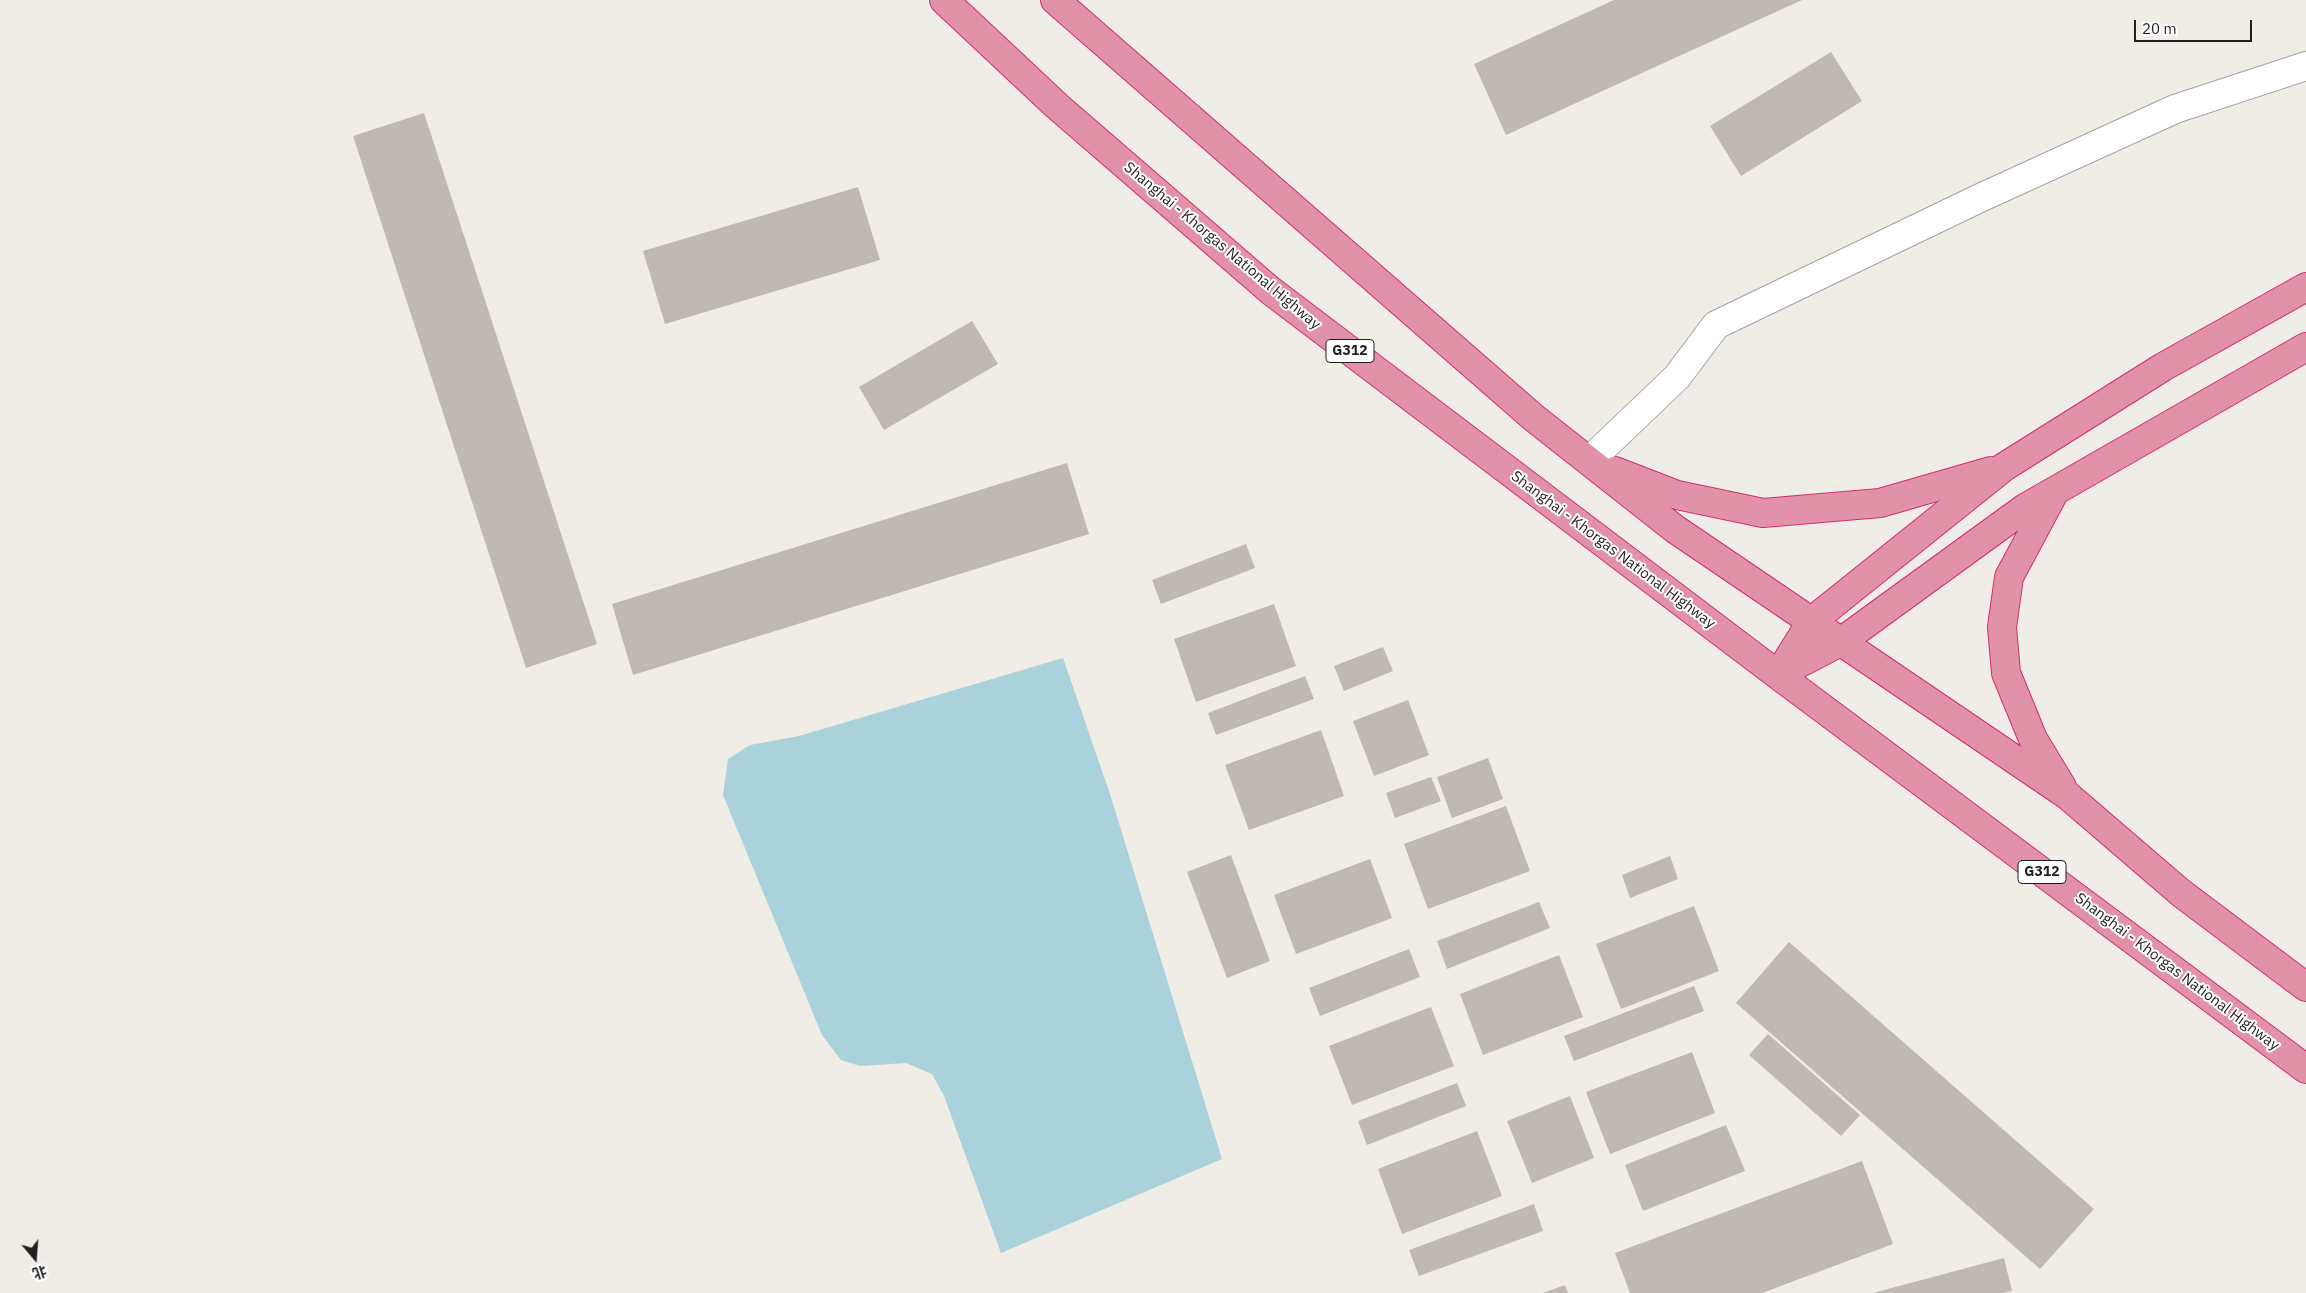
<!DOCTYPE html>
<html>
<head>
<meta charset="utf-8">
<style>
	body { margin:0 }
	#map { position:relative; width:2306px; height:1293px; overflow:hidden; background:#f0ece6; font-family:"IBM Plex Sans","Noto Sans SC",sans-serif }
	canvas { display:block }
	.north { position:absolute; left:10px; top:1233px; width:50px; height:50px; -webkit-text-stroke:4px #fff; paint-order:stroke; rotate:162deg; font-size:14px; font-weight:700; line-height:20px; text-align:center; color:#1f1f1f }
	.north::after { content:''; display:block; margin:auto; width:18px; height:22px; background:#1f1f1f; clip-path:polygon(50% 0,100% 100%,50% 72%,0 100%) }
	.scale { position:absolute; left:2134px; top:20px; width:118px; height:22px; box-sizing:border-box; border:2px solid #1f1f1f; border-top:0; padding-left:6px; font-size:15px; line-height:18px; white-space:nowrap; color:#1f1f1f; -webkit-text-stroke:4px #fff; paint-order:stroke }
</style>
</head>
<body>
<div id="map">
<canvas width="2306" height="1293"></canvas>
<div class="north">北</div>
<div class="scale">20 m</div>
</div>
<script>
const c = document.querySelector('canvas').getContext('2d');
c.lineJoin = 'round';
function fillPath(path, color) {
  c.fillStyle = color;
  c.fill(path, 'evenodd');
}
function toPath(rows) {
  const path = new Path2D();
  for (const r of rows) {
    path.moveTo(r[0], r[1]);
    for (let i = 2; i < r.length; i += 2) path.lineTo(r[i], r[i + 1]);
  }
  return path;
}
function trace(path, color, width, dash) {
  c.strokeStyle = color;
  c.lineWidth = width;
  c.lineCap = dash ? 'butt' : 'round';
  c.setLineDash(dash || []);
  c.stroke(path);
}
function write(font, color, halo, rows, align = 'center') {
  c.font = font + ' "IBM Plex Sans",sans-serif';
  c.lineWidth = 4;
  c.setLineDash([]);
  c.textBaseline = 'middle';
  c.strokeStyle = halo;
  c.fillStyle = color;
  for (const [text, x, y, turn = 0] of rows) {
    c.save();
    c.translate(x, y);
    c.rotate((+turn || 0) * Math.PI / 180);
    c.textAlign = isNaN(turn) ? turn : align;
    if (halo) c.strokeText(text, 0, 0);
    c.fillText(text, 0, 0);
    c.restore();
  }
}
fillPath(toPath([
	[1063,658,1110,794,1222,1159,1001,1253,944,1096,932,1074,906,1063,860,1066,841,1060,822,1035,723,795,728,759,750,745,799,736]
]), '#a9d2db');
fillPath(toPath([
	[1614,0,1802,0,1506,135,1474,64],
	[1831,52,1862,101,1741,176,1710,126],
	[424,113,597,644,526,668,353,136],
	[858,187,880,260,665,324,643,251],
	[972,321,998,364,884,430,859,387],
	[1067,463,1089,534,633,675,612,604],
	[1246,544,1255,568,1161,604,1152,580],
	[1274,604,1296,666,1196,702,1174,639],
	[1383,647,1393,671,1344,691,1334,666],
	[1305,676,1314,699,1216,735,1208,713],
	[1408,700,1429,755,1374,776,1353,721],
	[1321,730,1344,796,1249,830,1225,765],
	[1488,758,1503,799,1452,818,1437,777],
	[1431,777,1441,801,1395,818,1386,793],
	[1506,806,1530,871,1428,909,1404,844],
	[1231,855,1270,961,1227,978,1187,872],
	[1670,856,1678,879,1630,898,1622,875],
	[1370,859,1392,918,1296,954,1274,895],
	[1539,902,1550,928,1447,969,1437,941],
	[1694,906,1719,971,1621,1009,1596,944],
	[1789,942,2094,1209,2040,1269,1736,1003],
	[1409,949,1420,977,1320,1016,1309,988],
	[1559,955,1583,1017,1483,1055,1460,994],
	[1694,986,1704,1011,1574,1061,1564,1036],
	[1431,1007,1454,1066,1352,1105,1329,1046],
	[1768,1034,1860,1115,1841,1136,1749,1055],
	[1692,1052,1715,1113,1610,1154,1586,1092],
	[1457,1083,1466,1106,1367,1145,1358,1121],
	[1570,1096,1594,1158,1532,1183,1507,1121],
	[1726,1125,1745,1171,1643,1211,1625,1165],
	[1477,1131,1502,1196,1402,1234,1378,1169],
	[1862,1161,1893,1244,1762,1293,1630,1293,1615,1253],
	[1534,1204,1543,1231,1419,1276,1409,1250],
	[2004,1258,2012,1291,2003,1293,1873,1293],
	[1565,1285,1568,1293,1543,1293]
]), '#c0b8b3');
const minor = toPath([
	[1589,461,1677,377,1716,325,1980,198,2175,109,2306,66]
]);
const highway = toPath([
	[944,0,1057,106,1271,291,1778,675,2306,1069],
	[1055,0,1534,418,1675,529,2067,795,2181,893,2306,987],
	[1615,471,1677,495,1763,513,1880,503,1991,471],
	[2055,491,2009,577,2002,627,2006,673,2033,739,2062,787],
	[1779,674,1842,641,2025,508,2306,347],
	[1778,675,1812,621,2004,467,2163,367,2306,287]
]);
trace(minor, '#a3a3a3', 30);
trace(highway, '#d22f70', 30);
trace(minor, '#fff', 28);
trace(highway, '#e292a6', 28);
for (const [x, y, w] of [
	[1350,351,48],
	[2042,872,48]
]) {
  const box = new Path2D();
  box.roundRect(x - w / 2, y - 11.5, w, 23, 4);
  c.fillStyle = '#fff';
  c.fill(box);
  trace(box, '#1f1f1f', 1);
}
write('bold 14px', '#1f1f1f', null, [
	["G312",1350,351],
	["G312",2042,872]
]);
write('15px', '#1f1f1f', '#fff', [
	["Shanghai - Khorgas National Highway",1222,246,40],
	["Shanghai - Khorgas National Highway",1613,550,37],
	["Shanghai - Khorgas National Highway",2177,972,37]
]);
</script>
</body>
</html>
